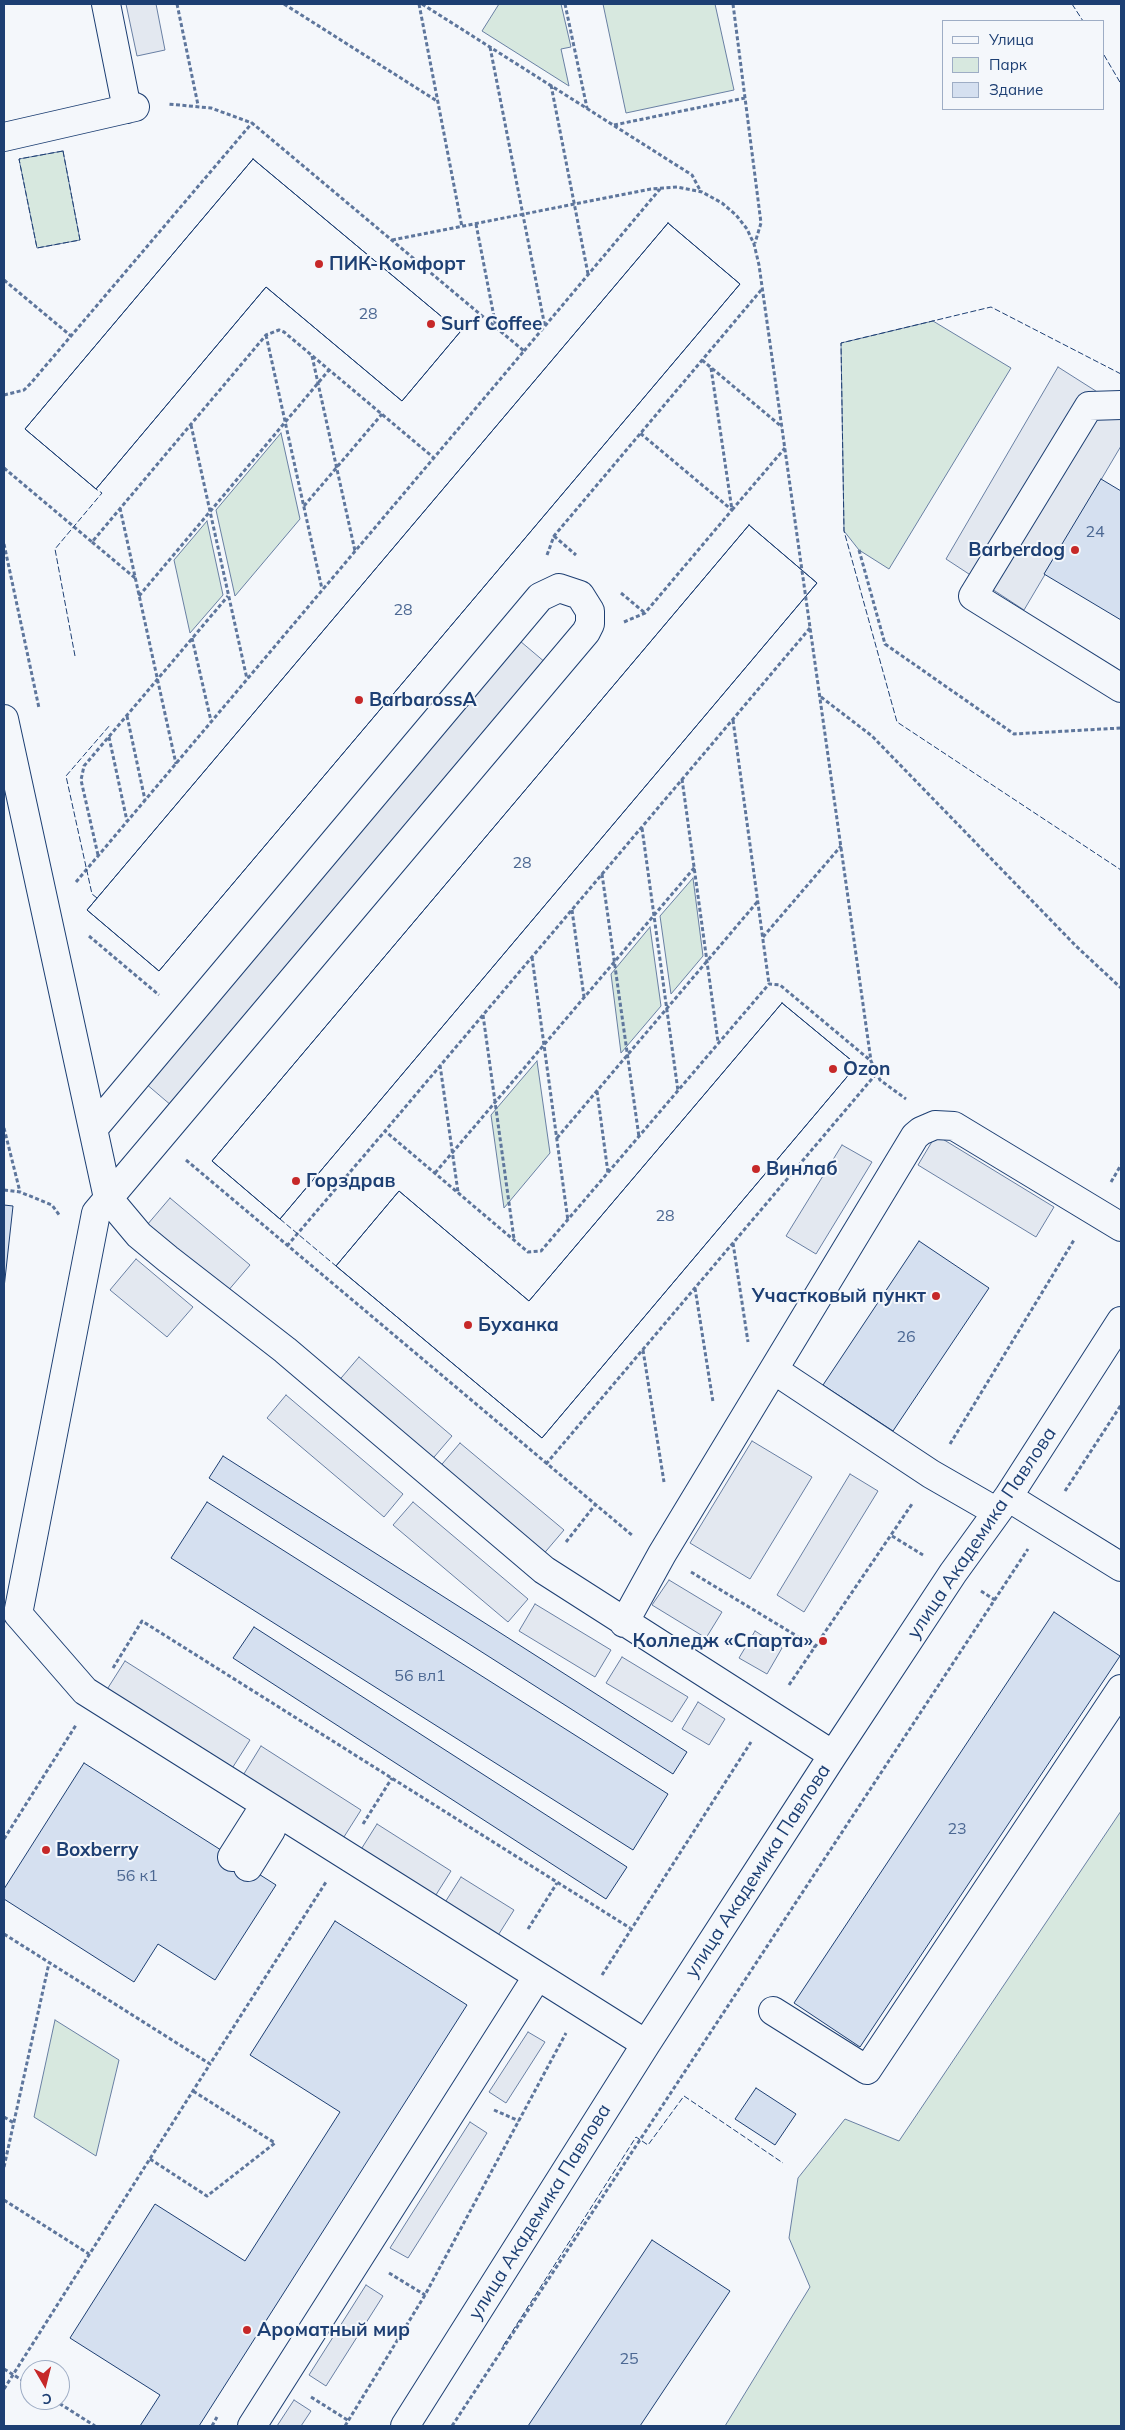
<!DOCTYPE html>
<html>
<head>
<meta charset="utf-8">
<style>
	body { margin:0 }
	#map { position:relative; width:1125px; height:2430px; overflow:hidden; background:#f4f7fb; font-family:Mulish,sans-serif }
	canvas { display:block }
	.frame { position:absolute; inset:0; border:5px solid #1d3f73; pointer-events:none }
	.legend { position:absolute; left:942px; top:20px; width:162px; height:90px; box-sizing:border-box; background:#f4f7fb; border:1px solid #9eadc5; margin:0; padding:6px 9px; list-style:none; font-size:15px; color:#1d3f73 }
	.legend li { display:flex; align-items:center; gap:10px; height:25px }
	.legend b { width:25px; border:1px solid #9eadc5 }
	.north { position:absolute; left:20px; top:2360px; width:50px; height:50px; box-sizing:border-box; background:#f4f7fb; border:1px solid #9eadc5; border-radius:50%; rotate:172deg; font-size:14px; font-weight:700; line-height:20px; text-align:center; color:#1d3f73 }
	.north::after { content:''; display:block; margin:auto; width:18px; height:22px; background:#c62828; clip-path:polygon(50% 0,100% 100%,50% 72%,0 100%) }
</style>
</head>
<body>
<div id="map">
<canvas width="1125" height="2430"></canvas>
<div class="frame"></div>
<ul class="legend">
<li><b style="height:6px;background:#f4f7fb"></b>Улица</li>
<li><b style="height:14px;background:#d7e8df"></b>Парк</li>
<li><b style="height:14px;background:#d5e0f0"></b>Здание</li>
</ul>
<div class="north">С</div>
</div>
<script>
const c = document.querySelector('canvas').getContext('2d');
c.lineJoin = 'round';
function fillPath(path, color) {
  c.fillStyle = color;
  c.fill(path, 'evenodd');
}
function toPath(rows) {
  const path = new Path2D();
  for (const r of rows) {
    path.moveTo(r[0], r[1]);
    for (let i = 2; i < r.length; i += 2) path.lineTo(r[i], r[i + 1]);
  }
  return path;
}
function trace(path, color, width, dash) {
  c.strokeStyle = color;
  c.lineWidth = width;
  c.lineCap = dash ? 'butt' : 'round';
  c.setLineDash(dash || []);
  c.stroke(path);
}
function write(font, color, halo, rows, align = 'center') {
  c.font = font + ' Mulish,sans-serif';
  c.lineWidth = 4;
  c.setLineDash([]);
  c.textBaseline = 'middle';
  c.strokeStyle = halo;
  c.fillStyle = color;
  for (const [text, x, y, turn = 0] of rows) {
    c.save();
    c.translate(x, y);
    c.rotate((+turn || 0) * Math.PI / 180);
    c.textAlign = isNaN(turn) ? turn : align;
    if (halo) c.strokeText(text, 0, 0);
    c.fillText(text, 0, 0);
    c.restore();
  }
}
const green = toPath([
	[499,4,561,4,571,47,561,49,569,86,482,31,499,4],
	[603,4,715,4,734,90,626,113,603,4],
	[63,151,80,240,37,248,19,159,63,151],
	[933,321,1011,368,889,569,859,550,844,531,841,343,933,321],
	[281,433,300,519,235,596,216,510,281,433],
	[207,521,223,595,190,633,174,560,207,521],
	[693,878,703,956,671,994,660,916,693,878],
	[650,927,661,1006,621,1053,611,974,650,927],
	[537,1061,550,1153,504,1208,491,1115,537,1061],
	[1121,1811,1121,2426,725,2426,810,2287,789,2238,798,2178,845,2119,899,2141,1121,1811],
	[55,2020,119,2060,96,2156,34,2117,55,2020]
]);
fillPath(green, '#d7e8df');
trace(green, '#687fa3', 1);
const parking = toPath([
	[126,4,156,4,165,50,137,56,126,4],
	[1058,367,1121,407,1121,446,1024,610,946,559,1058,367],
	[520,641,546,663,172,1106,145,1083,520,641],
	[936,1135,1054,1207,1036,1237,918,1165,936,1135],
	[842,1145,872,1162,816,1254,786,1236,842,1145],
	[170,1198,250,1265,227,1292,147,1225,170,1198],
	[136,1259,193,1307,167,1337,110,1290,136,1259],
	[359,1357,452,1436,429,1463,336,1384,359,1357],
	[286,1395,403,1494,384,1517,267,1418,286,1395],
	[752,1441,812,1477,750,1579,690,1543,752,1441],
	[460,1443,564,1530,541,1557,437,1470,460,1443],
	[850,1474,878,1491,804,1612,777,1595,850,1474],
	[413,1502,528,1599,508,1622,393,1525,413,1502],
	[669,1580,722,1612,706,1638,652,1605,669,1580],
	[535,1604,611,1650,595,1677,519,1631,535,1604],
	[755,1631,782,1648,767,1674,739,1658,755,1631],
	[622,1657,688,1697,672,1722,606,1683,622,1657],
	[125,1661,250,1740,231,1770,106,1691,125,1661],
	[698,1702,725,1719,709,1745,682,1729,698,1702],
	[261,1746,361,1810,342,1840,242,1777,261,1746],
	[377,1824,451,1871,434,1898,360,1851,377,1824],
	[461,1877,514,1910,497,1937,444,1904,461,1877],
	[528,2032,545,2042,506,2103,489,2092,528,2032],
	[470,2122,487,2133,408,2258,390,2248,470,2122],
	[366,2285,383,2296,326,2386,309,2375,366,2285],
	[294,2400,311,2411,301,2426,277,2426,294,2400]
]);
fillPath(parking, '#e3e8f0');
trace(parking, '#687fa3', 1);
const building = toPath([
	[253,159,460,332,402,401,266,287,96,489,25,429,253,159],
	[253,159,460,332,402,401,266,287,96,489,25,429,253,159],
	[668,223,740,284,159,971,87,910,668,223],
	[668,223,740,284,159,971,87,910,668,223],
	[1101,479,1121,491,1121,620,1044,574,1101,479],
	[749,525,817,583,280,1219,212,1161,749,525],
	[749,525,817,583,280,1219,212,1161,749,525],
	[782,1003,857,1065,542,1438,336,1266,399,1191,529,1301,782,1003],
	[782,1003,857,1065,542,1438,336,1266,399,1191,529,1301,782,1003],
	[4,1205,13,1206,4,1288,4,1205],
	[919,1241,989,1288,893,1431,823,1385,919,1241],
	[223,1456,687,1752,673,1774,209,1478,223,1456],
	[207,1502,668,1794,633,1850,171,1558,207,1502],
	[1054,1612,1120,1656,860,2047,794,2003,1054,1612],
	[254,1627,627,1867,606,1899,233,1658,254,1627],
	[84,1763,276,1885,215,1980,158,1944,134,1982,4,1899,4,1889,84,1763],
	[335,1921,467,2005,199,2426,140,2426,160,2395,70,2338,155,2204,245,2261,340,2112,250,2055,335,1921],
	[756,2088,796,2114,775,2145,735,2119,756,2088],
	[652,2240,730,2291,640,2426,528,2426,652,2240]
]);
fillPath(building, '#d5e0f0');
trace(building, '#1d3f73', 1);
const minor = toPath([
	[106,4,127,109],
	[4,137,135,107],
	[1121,405,1089,406,973,596,1121,688],
	[4,719,108,1198,139,1235,168,1259,285,1350,544,1570,833,1755],
	[93,1129,540,597,559,588,580,595,590,611,590,624,586,632,96,1213,18,1614,85,1691,646,2044],
	[774,1370,931,1474,997,1512],
	[1008,1497,1121,1567],
	[624,1623,662,1554,915,1136,921,1131,935,1125,954,1126,1121,1227],
	[232,1857,265,1805],
	[248,1867,271,1830],
	[773,2011,867,2070,1121,1689],
	[252,2426,537,1977],
	[405,2426,646,2044,833,1755,953,1573,1008,1497,1121,1321]
]);
trace(minor, '#1d3f73', 30);
trace(toPath([
	[177,4,198,105],
	[284,4,437,101],
	[419,4,462,227],
	[422,4,692,175,701,192],
	[565,4,587,108],
	[733,4,761,223,755,243],
	[490,47,545,327],
	[551,85,588,274],
	[614,125,745,98],
	[476,224,496,327],
	[392,240,651,189,677,187,702,192,722,203,736,215,747,229,754,244,759,265,871,1061,880,1080,906,1099],
	[4,280,71,336],
	[266,335,322,589],
	[524,351,660,189],
	[312,356,355,551],
	[702,360,782,427],
	[711,368,732,510],
	[4,395,24,390,31,383,252,123],
	[191,425,247,679],
	[4,468,92,542,266,335,279,330,284,332,434,458],
	[304,506,382,414],
	[120,508,176,764],
	[732,510,785,448],
	[554,536,576,555],
	[92,542,135,578],
	[4,544,39,708],
	[859,550,885,644,1014,734,1121,728],
	[547,555,554,536,762,289],
	[621,593,645,613],
	[139,596,329,370],
	[624,622,645,613,732,510,640,433],
	[810,628,385,1131,528,1252,541,1251,769,984,780,985,871,1061],
	[192,638,211,721],
	[821,697,872,736,1076,946,1121,988],
	[127,716,145,800],
	[733,720,769,984],
	[109,737,127,821],
	[682,779,718,1042],
	[642,828,678,1091],
	[98,855,81,780,84,766,228,596],
	[602,874,639,1137],
	[76,882,524,351,252,123,211,108,168,104],
	[572,910,584,997],
	[89,936,159,995],
	[763,937,841,846],
	[532,957,568,1221],
	[483,1015,514,1239],
	[440,1065,458,1192],
	[597,1091,608,1173],
	[4,1128,20,1192],
	[557,1138,758,901],
	[186,1160,633,1536],
	[435,1173,695,867],
	[1111,1182,1121,1165],
	[4,1190,20,1192,52,1205,60,1216],
	[733,1243,748,1342],
	[287,1246,385,1131],
	[695,1288,713,1402],
	[643,1350,664,1482],
	[950,1444,1074,1240],
	[546,1464,876,1074],
	[1065,1491,1121,1405],
	[892,1536,923,1555],
	[566,1542,595,1505],
	[691,1572,815,1647],
	[981,1591,995,1600],
	[113,1668,142,1621,630,1928],
	[789,1685,912,1504],
	[363,1824,392,1778],
	[4,1839,76,1725],
	[528,1929,557,1883],
	[4,1934,210,2064,326,1882],
	[602,1975,751,1742],
	[494,2110,519,2121],
	[4,2117,14,2123],
	[150,2159,207,2196,275,2143,193,2091],
	[4,2167,49,1963],
	[4,2200,89,2254],
	[389,2273,425,2295],
	[4,2369,30,2385],
	[4,2389,210,2064],
	[311,2397,349,2421],
	[54,2400,95,2426],
	[212,2426,217,2417],
	[345,2426,425,2295,566,2033],
	[452,2426,1028,1549]
]), '#5e769c', 3, [4, 2.5]);
trace(minor, '#f4f7fb', 28);
trace(toPath([
	[1072,4,1083,21],
	[1104,55,1121,84],
	[63,151,80,240,37,248,19,159,63,151],
	[1121,374,991,307,841,343,844,531,897,722,1121,870],
	[75,656,55,549,102,493,96,489],
	[97,898,92,894,66,776,110,725],
	[280,1219,336,1266],
	[503,2346,636,2137,648,2145,684,2096,783,2163]
]), '#1d3f73', 1, [6, 2.5]);
for (const [x, y, r, color] of [
	[319,264,5,"#c62828"],
	[431,324,5,"#c62828"],
	[1075,550,5,"#c62828"],
	[359,700,5,"#c62828"],
	[833,1069,5,"#c62828"],
	[756,1169,5,"#c62828"],
	[296,1181,5,"#c62828"],
	[936,1296,5,"#c62828"],
	[468,1325,5,"#c62828"],
	[823,1641,5,"#c62828"],
	[46,1850,5,"#c62828"],
	[247,2330,5,"#c62828"]
]) {
  const dot = new Path2D();
  dot.arc(x, y, r, 0, 2 * Math.PI);
  c.fillStyle = color;
  c.fill(dot);
  trace(dot, '#f4f7fb', 2);
}
write('16px', '#4b6792', null, [
	["28",368,314],
	["24",1095,532],
	["28",403,610],
	["28",522,863],
	["28",665,1216],
	["26",906,1337],
	["56 вл1",420,1676],
	["23",957,1829],
	["56 к1",137,1876],
	["25",629,2359]
]);
write('bold 19px', '#1d3f73', '#f4f7fb', [
	["ПИК-Комфорт",329,264],
	["Surf Coffee",441,324],
	["Barberdog",1065,550,"right"],
	["BarbarossA",369,700],
	["Ozon",843,1069],
	["Винлаб",766,1169],
	["Горздрав",306,1181],
	["Участковый пункт",926,1296,"right"],
	["Буханка",478,1325],
	["Колледж «Спарта»",813,1641,"right"],
	["Boxberry",56,1850],
	["Ароматный мир",257,2330]
], 'left');
write('19px', '#1d3f73', '#f4f7fb', [
	["улица Академика Павлова",982,1533,-56],
	["улица Академика Павлова",758,1871,-57],
	["улица Академика Павлова",540,2212,-58]
]);
</script>
</body>
</html>
